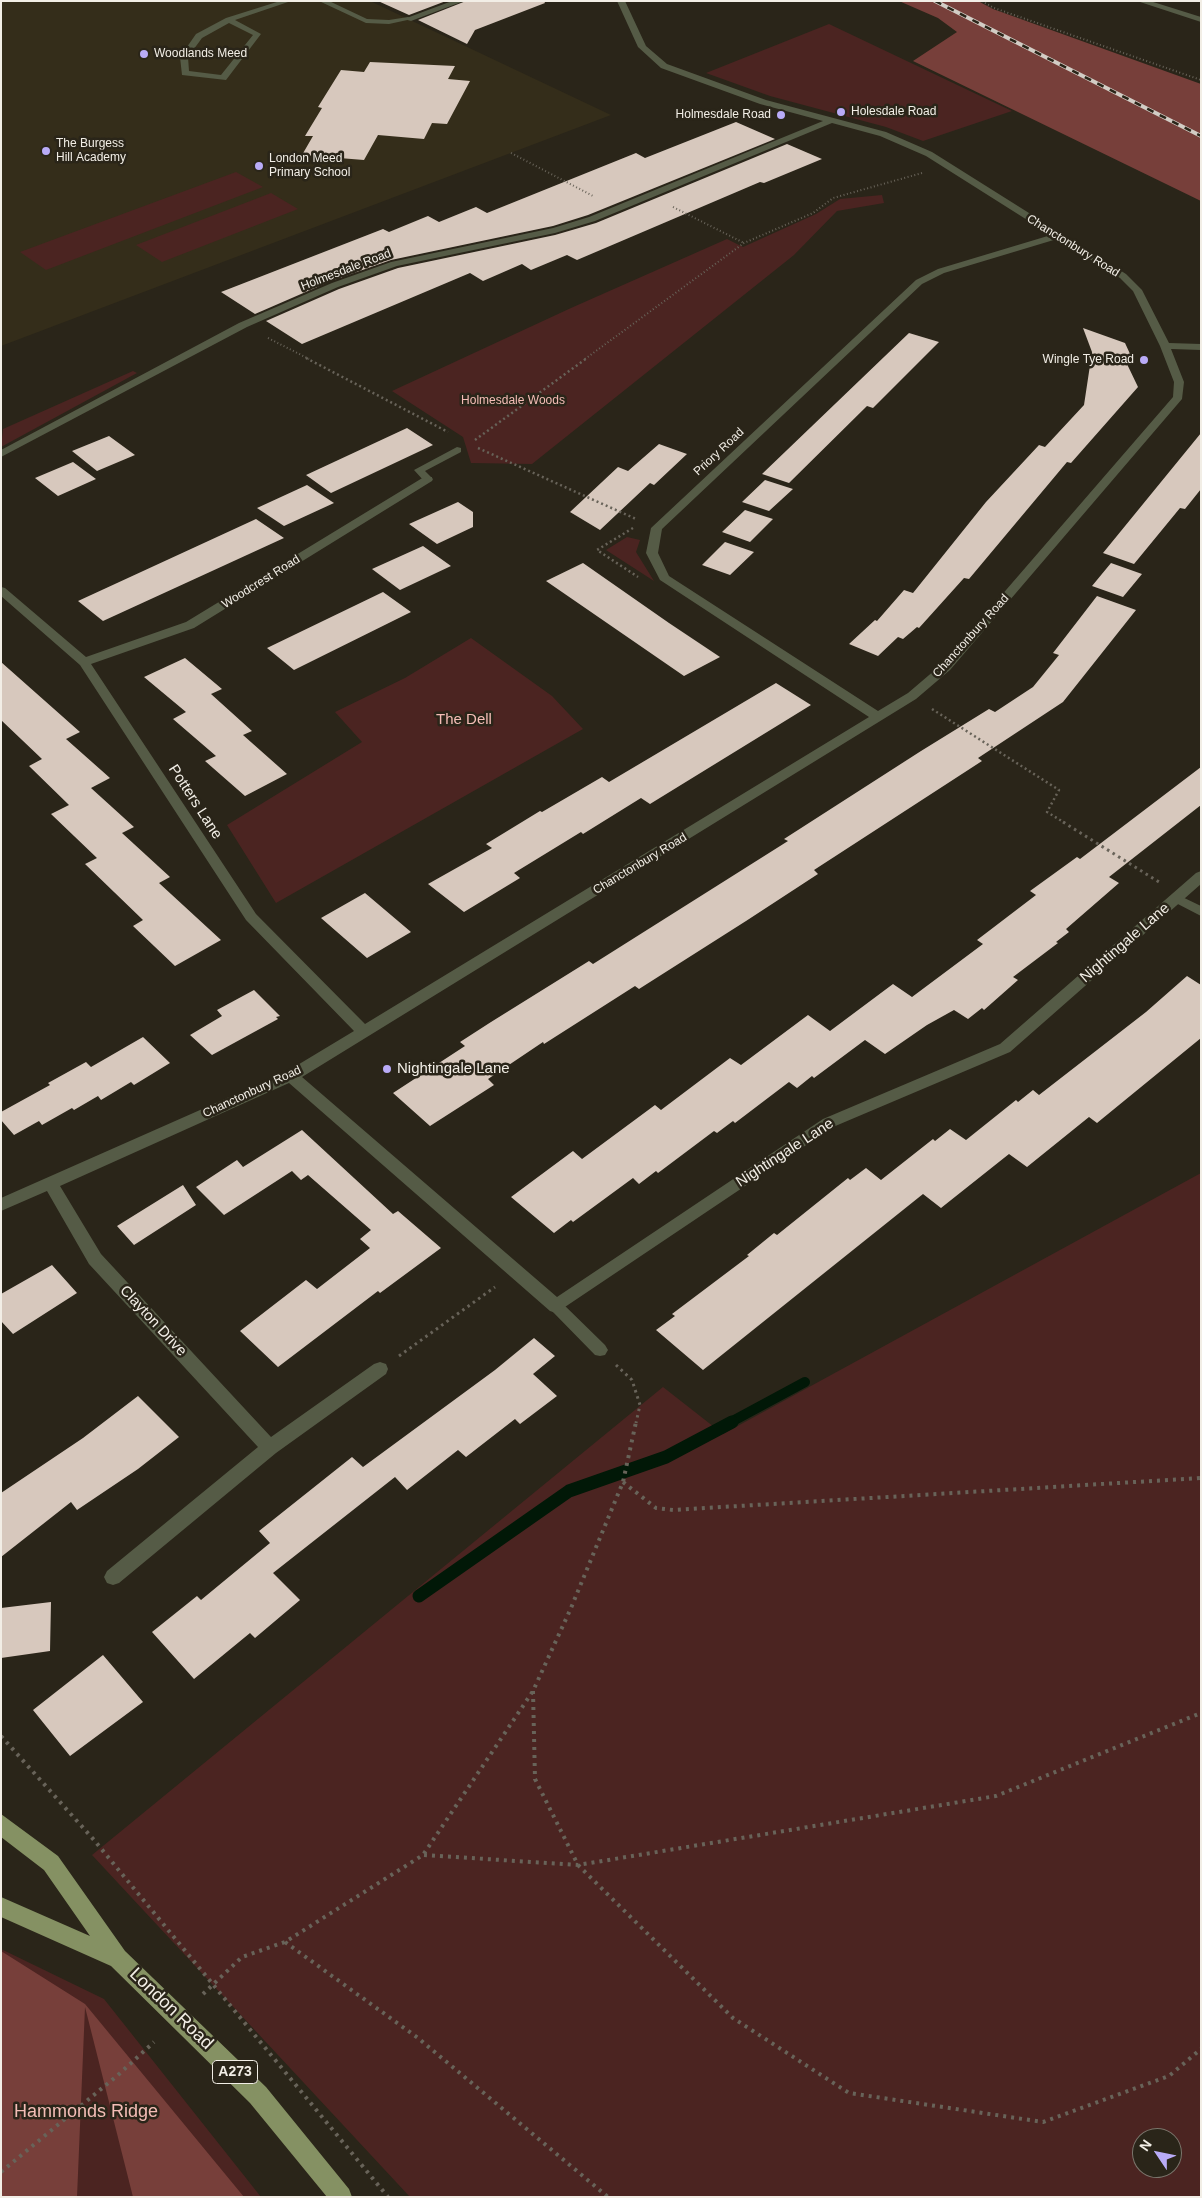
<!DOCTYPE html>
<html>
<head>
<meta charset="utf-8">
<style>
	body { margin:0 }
	#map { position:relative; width:1202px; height:2198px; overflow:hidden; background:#2a2519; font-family:Helvetica,sans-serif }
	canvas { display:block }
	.frame { position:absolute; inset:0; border:2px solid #f2eee6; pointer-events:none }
	.north { position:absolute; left:1132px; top:2128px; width:50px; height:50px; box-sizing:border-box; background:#2a2519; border:1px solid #7a756b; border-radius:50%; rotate:304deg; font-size:14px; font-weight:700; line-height:20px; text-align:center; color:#f2eee6 }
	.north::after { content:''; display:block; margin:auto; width:18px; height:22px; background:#b9abf7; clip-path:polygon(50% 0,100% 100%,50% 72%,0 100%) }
</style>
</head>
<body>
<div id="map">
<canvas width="1202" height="2198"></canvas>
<div class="frame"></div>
<div class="north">N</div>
</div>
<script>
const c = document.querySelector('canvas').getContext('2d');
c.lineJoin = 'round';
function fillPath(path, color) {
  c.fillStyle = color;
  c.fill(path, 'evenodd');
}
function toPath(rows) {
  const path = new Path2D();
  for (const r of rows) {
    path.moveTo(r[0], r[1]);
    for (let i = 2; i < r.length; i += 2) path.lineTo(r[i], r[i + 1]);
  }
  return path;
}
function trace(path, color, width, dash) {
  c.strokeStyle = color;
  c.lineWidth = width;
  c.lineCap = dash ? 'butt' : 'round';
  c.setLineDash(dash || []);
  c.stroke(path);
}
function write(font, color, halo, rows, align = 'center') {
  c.font = font + ' Helvetica,sans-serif';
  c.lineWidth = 5;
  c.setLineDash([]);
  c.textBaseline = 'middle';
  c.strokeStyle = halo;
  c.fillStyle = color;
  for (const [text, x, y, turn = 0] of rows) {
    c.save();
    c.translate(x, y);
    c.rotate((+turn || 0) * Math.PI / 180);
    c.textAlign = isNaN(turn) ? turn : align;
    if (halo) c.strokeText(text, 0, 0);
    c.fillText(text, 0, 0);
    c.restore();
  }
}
fillPath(toPath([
	[1,1,370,1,611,115,1,346]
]), '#342d1a');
fillPath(toPath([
	[829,24,1012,111,923,141,886,127,770,96,706,73],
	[236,172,263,187,46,270,20,252],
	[271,193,298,209,162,262,136,245],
	[882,195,884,203,837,211,794,255,532,464,471,463,463,437,392,391,571,308,727,239,743,247,816,214,840,199],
	[133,371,137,373,1,447,3,429],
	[627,537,640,540,636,552,654,581,606,550],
	[471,638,552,696,583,729,276,903,227,825,362,742,335,712,405,678],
	[1201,1173,1201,2197,410,2197,92,1855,663,1387,723,1434],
	[1142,2138,1172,2138,1172,2168,1142,2168],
	[1,1949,104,1999,261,2197,1,2197]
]), '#4b2421');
fillPath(toPath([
	[899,1,978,1,993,9,1201,84,1201,201,913,61,957,32,938,18],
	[1,1951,85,2004,244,2197,133,2197,85,2007,77,2197,1,2197]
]), '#773f3a');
trace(toPath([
	[729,1423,805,1382]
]), '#011807', 10);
trace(toPath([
	[419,1596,569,1491,666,1457,732,1422]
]), '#011807', 13);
fillPath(toPath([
	[378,1,446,1,409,15],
	[466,1,544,1,545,3,475,30,467,44,418,20],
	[370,62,455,66,448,79,470,81,447,124,432,123,424,139,378,135,364,160,302,155,313,136,305,136,322,108,318,107,341,70,364,72],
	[736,122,775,139,588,215,553,226,391,260,331,281,255,314,221,292,383,229,389,232,428,216,439,222,476,207,487,213,636,153,645,158],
	[787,144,822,159,764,183,760,182,577,260,567,255,531,270,522,264,483,281,470,273,302,344,266,321,339,289,398,268,555,235,596,223],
	[1083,328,1125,343,1131,356,1127,364,1138,387,1071,463,1067,462,969,579,964,578,919,628,917,627,903,639,898,637,878,656,849,644,875,620,877,621,904,590,913,593,986,502,1039,445,1045,447,1084,405,1092,352],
	[909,333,939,342,873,408,867,406,789,483,762,474],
	[407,428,433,445,331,493,306,475],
	[1201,433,1201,489,1185,509,1180,508,1134,564,1103,553],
	[109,436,135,455,97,471,72,451],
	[659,444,687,454,654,485,650,483,600,530,570,512,618,467,628,471],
	[73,462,96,479,58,496,35,478],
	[765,480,793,489,769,511,742,502],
	[307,485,334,503,284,526,257,508],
	[458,502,473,512,473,527,437,544,409,524],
	[745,510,773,519,750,542,722,532],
	[256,519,284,538,103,621,78,601],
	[725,542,754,552,730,575,702,565],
	[423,546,451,566,400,590,372,569],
	[583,563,669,623,720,657,684,676,546,581],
	[1111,563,1142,574,1123,597,1092,586],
	[383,592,411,612,294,670,267,648],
	[1097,596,1136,610,1063,702,978,758,982,761,814,870,818,874,746,921,639,989,635,986,544,1044,543,1042,488,1079,494,1085,430,1126,393,1093,465,1046,460,1042,491,1022,589,961,593,964,788,841,784,839,921,751,989,709,995,712,1033,687,1059,655,1053,653],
	[185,658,222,689,211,694,252,731,243,735,287,774,245,796,205,761,216,756,173,719,186,712,144,677],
	[1,662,80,732,66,739,110,778,91,788,134,827,122,833,170,877,159,883,221,940,175,966,133,926,143,920,85,864,97,858,51,814,69,805,29,766,42,759,1,720],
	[776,683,811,705,650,804,641,798,583,834,581,832,514,873,520,878,464,912,428,884,492,848,486,844,540,811,542,812,602,777,609,782],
	[1201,767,1201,805,1109,877,1119,883,1066,929,1069,932,1056,942,1058,943,1013,977,1018,980,984,1010,982,1008,968,1019,954,1010,927,1025,885,1054,865,1040,814,1078,812,1076,797,1088,789,1082,735,1123,733,1121,717,1133,714,1131,658,1173,656,1171,639,1184,633,1178,573,1222,571,1220,554,1233,511,1197,573,1151,582,1159,655,1105,661,1110,730,1058,741,1065,808,1015,830,1031,893,984,912,997,983,944,977,940,1036,895,1030,891,1077,857,1080,859],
	[365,893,411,932,367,958,321,918],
	[1187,976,1201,985,1201,1038,1097,1123,1089,1117,1027,1167,1009,1154,941,1208,923,1194,703,1370,656,1330,675,1316,672,1314,749,1256,747,1255,774,1233,777,1235,848,1178,850,1180,866,1168,881,1180,933,1139,935,1141,950,1129,966,1140,1016,1100,1018,1102,1033,1090,1039,1095,1146,1012],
	[254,990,280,1016,276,1017,278,1019,212,1055,190,1035,222,1016,217,1010],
	[143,1037,170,1063,134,1085,131,1082,101,1100,98,1096,74,1110,72,1108,42,1125,39,1121,14,1135,1,1120,1,1112,50,1085,48,1083,86,1062,91,1067],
	[302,1130,393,1214,398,1211,441,1248,380,1293,378,1291,278,1367,240,1331,306,1280,317,1289,370,1248,360,1239,371,1230,308,1175,301,1180,292,1171,224,1215,196,1187,237,1160,243,1167],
	[183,1185,196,1205,134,1245,117,1226],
	[52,1265,77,1293,13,1334,1,1321,1,1294],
	[534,1338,555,1356,533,1374,557,1396,520,1424,515,1419,466,1457,458,1450,407,1490,395,1477,273,1573,300,1600,255,1638,250,1633,194,1679,152,1632,197,1596,201,1600,270,1543,259,1531,352,1457,363,1467,495,1370],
	[138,1396,179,1437,138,1469,77,1510,71,1502,1,1557,1,1493,83,1438],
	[51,1602,50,1651,1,1658,1,1608],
	[103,1655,143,1702,70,1756,33,1710]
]), '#d7c8bd');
trace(toPath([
	[982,1,994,8,1201,80],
	[511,153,593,196],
	[673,207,744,243],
	[268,338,309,359],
	[585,359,744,243,813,213,833,198,922,173]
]), '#686359', 2, [1, 2.5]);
trace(toPath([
	[306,358,448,432],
	[475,440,587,358],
	[478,448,636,519],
	[633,528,597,550,638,577],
	[932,709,1059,790,1047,812,1065,823]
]), '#686359', 2.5, [2, 3]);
trace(toPath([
	[1063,822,1159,882],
	[399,1356,495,1287],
	[616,1365,632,1380,640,1405,636,1423]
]), '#686359', 3, [2.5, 4]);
trace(toPath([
	[623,1482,656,1508,673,1510,1201,1478],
	[533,1691,535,1779,578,1865,733,2018,849,2093,1043,2122,1169,2076,1201,2049],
	[1,1736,94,1840,388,2197],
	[424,1855,578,1865,996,1796,1201,1713],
	[285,1942,418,2038,608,2197],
	[203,1994,242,1957,285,1942,423,1855,533,1691,571,1608,623,1482,636,1422],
	[1,2172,118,2075,154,2042]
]), '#686359', 4, [3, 5]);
fillPath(toPath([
	[280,1,291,1,235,20,261,34,226,80,182,75,180,57,196,34,226,18,280,1],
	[229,23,253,35,221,75,189,71,188,57,202,38,229,23],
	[319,1,329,1,367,19,389,20,408,17,412,19,389,24,366,23,319,1],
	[457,447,461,448,461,452,425,471,433,479,432,481,424,481,414,470,457,447],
	[1176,894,1201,906,1201,916,1172,901,1170,898,1172,895,1176,894],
	[556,1300,561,1302,605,1345,608,1350,605,1355,600,1356,595,1355,551,1310,549,1306,551,1302,556,1300]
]), '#555b46');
fillPath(toPath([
	[452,1,464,1,411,21,404,19,452,1],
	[617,1,625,1,646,46,667,64,766,100,886,132,932,152,1126,274,1142,290,1169,343,1201,344,1201,350,1171,349,1184,382,1182,399,950,670,916,699,302,1077,557,1297,823,1119,1000,1044,1196,873,1201,871,1201,884,1010,1052,833,1127,556,1313,550,1311,289,1083,60,1186,101,1254,271,1437,374,1364,380,1362,386,1364,388,1369,386,1374,276,1453,119,1583,113,1585,107,1583,104,1577,107,1571,258,1447,89,1264,47,1191,1,1211,1,1198,286,1072,354,1031,246,920,80,665,1,596,1,587,5,588,86,657,186,622,424,477,432,477,432,481,194,628,91,664,256,914,365,1024,869,717,660,580,646,553,651,528,916,280,938,269,1051,235,926,156,880,136,832,123,595,221,555,233,397,266,338,287,247,327,1,457,1,450,239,323,332,283,391,262,553,228,589,217,823,121,760,104,661,68,638,47,617,1],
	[1057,239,1120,278,1133,291,1160,346,1174,382,1173,397,942,664,908,693,878,711,669,576,658,553,662,529,922,284,944,273,1057,239],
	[1137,1,1150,1,1201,17,1201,22,1137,1]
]), '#555b46');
fillPath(toPath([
	[1,1814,58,1856,125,1951,266,2087,349,2189,352,2197,327,2197,250,2103,111,1966,1,1917,1,1897,90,1936,44,1870,1,1837,1,1814]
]), '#859163');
const rail = toPath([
	[935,1,1201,136]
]);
trace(rail, '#d2cdc5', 4);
trace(rail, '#2a2519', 2.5, [7]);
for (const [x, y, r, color] of [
	[144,54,5,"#b9abf7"],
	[841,112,5,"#b9abf7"],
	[781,115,5,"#b9abf7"],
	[46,151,5,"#b9abf7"],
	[259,166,5,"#b9abf7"],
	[1144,360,5,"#b9abf7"],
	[387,1069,5,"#b9abf7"]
]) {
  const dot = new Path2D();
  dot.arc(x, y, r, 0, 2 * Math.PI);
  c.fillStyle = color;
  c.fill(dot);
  trace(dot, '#2a2519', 2);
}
write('12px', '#f2eee6', '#2a2519', [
	["Woodlands Meed",154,54],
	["Holesdale Road",851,112],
	["Holmesdale Road",771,115,"right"],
	["The Burgess",56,144],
	["Hill Academy",56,158],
	["London Meed",269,159],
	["Primary School",269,173],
	["Wingle Tye Road",1134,360,"right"]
], 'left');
write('12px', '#f2eee6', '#2a2519', [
	["Chanctonbury Road",1073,246,32],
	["Holmesdale Road",346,270,-21],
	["Priory Road",719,452,-43],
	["Woodcrest Road",261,582,-32],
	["Chanctonbury Road",971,636,-48],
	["Chanctonbury Road",640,864,-31],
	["Chanctonbury Road",252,1092,-25]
]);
write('12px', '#f4bdb6', '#2a2519', [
	["Holmesdale Woods",513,401]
]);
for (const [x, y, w] of [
	[235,2072,45]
]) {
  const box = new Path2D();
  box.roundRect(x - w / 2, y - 11.5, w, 23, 4);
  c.fillStyle = '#2a2519';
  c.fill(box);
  trace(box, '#f2eee6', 1);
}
write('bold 14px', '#f2eee6', null, [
	["A273",235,2072]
]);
write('15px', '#f4bdb6', '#2a2519', [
	["The Dell",464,720]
]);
write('15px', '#f2eee6', '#2a2519', [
	["Potters Lane",195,802,57],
	["Nightingale Lane",1125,943,-41],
	["Nightingale Lane",785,1153,-33],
	["Clayton Drive",153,1321,47]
]);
write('15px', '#f2eee6', '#2a2519', [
	["Nightingale Lane",397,1069]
], 'left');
write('18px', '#f2eee6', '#2a2519', [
	["London Road",171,2009,44]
]);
write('18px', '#f4bdb6', '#2a2519', [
	["Hammonds Ridge",86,2112]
]);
</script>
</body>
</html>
